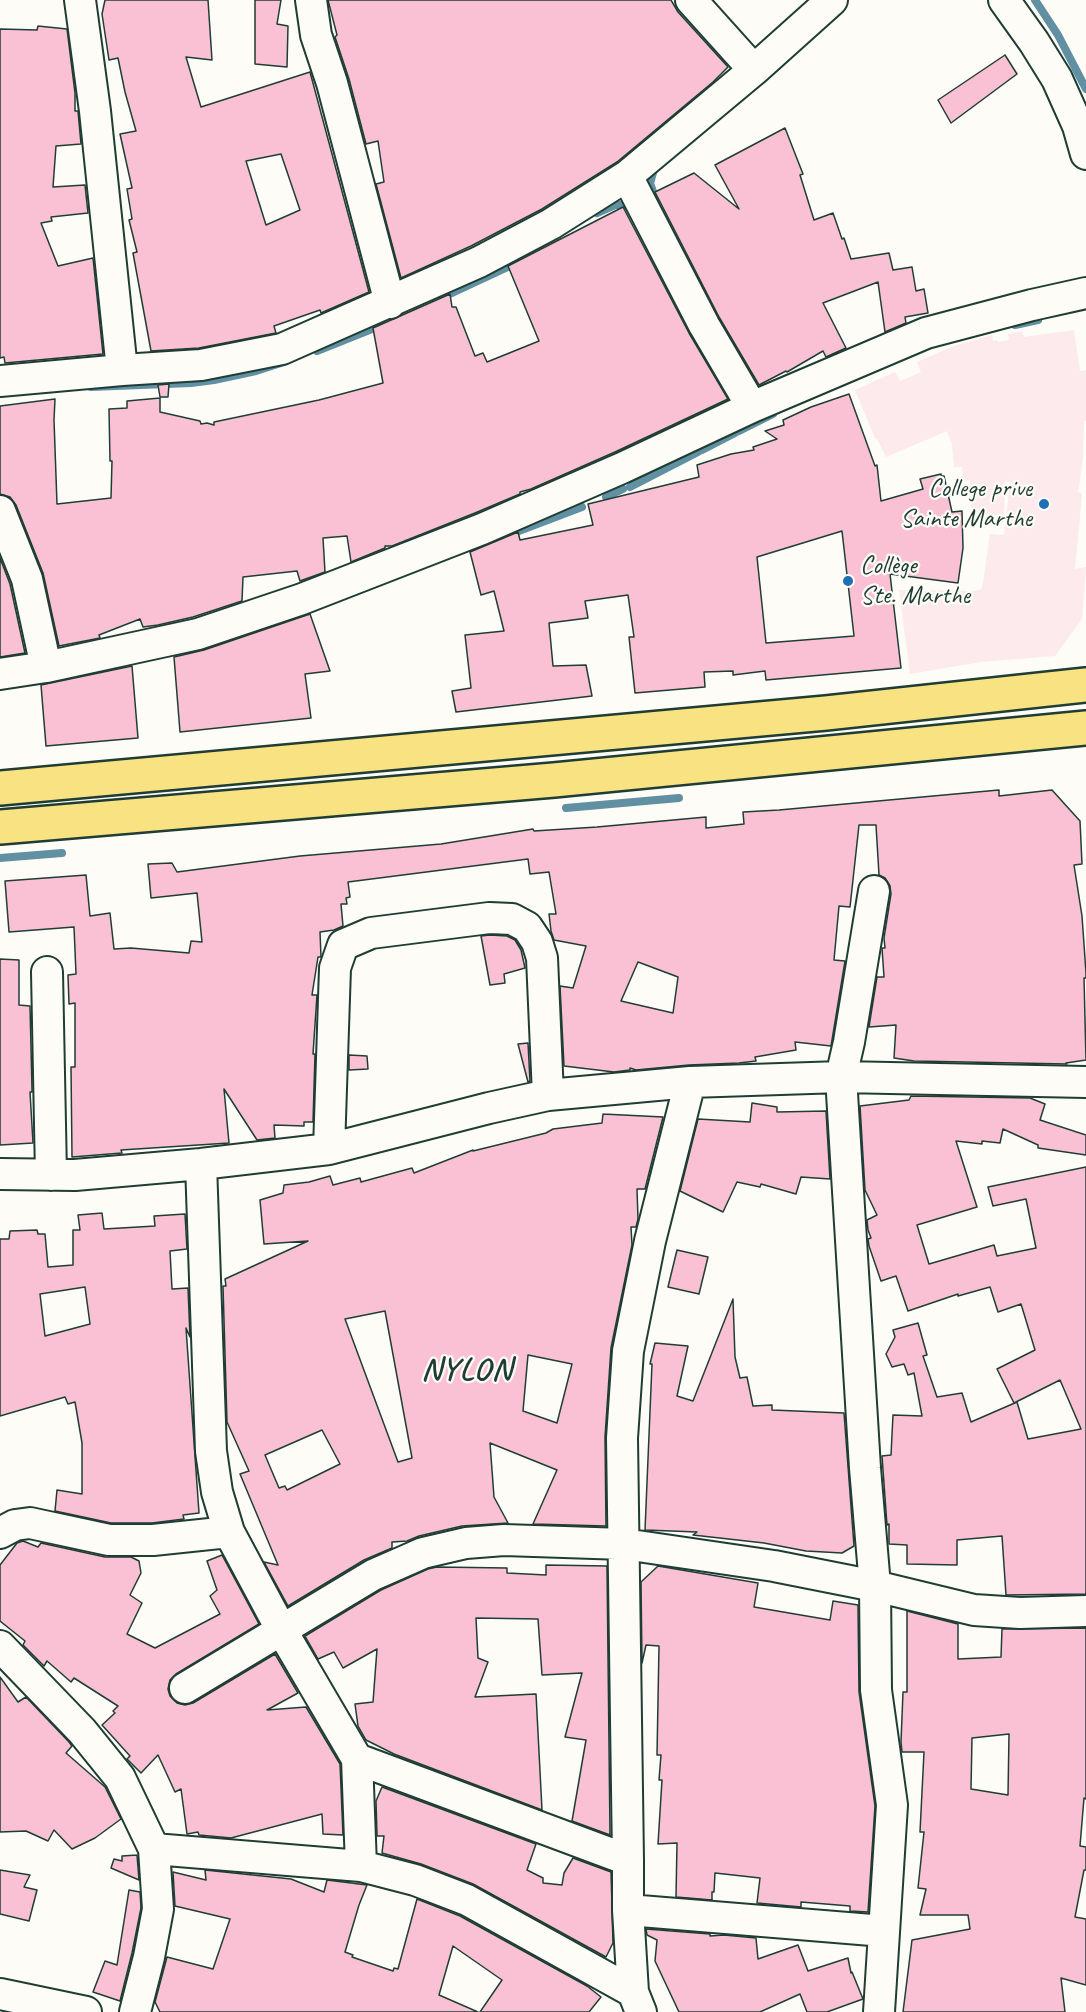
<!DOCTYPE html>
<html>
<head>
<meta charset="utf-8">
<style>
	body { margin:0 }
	canvas { display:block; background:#fdfcf7 }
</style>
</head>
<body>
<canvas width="1086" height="2012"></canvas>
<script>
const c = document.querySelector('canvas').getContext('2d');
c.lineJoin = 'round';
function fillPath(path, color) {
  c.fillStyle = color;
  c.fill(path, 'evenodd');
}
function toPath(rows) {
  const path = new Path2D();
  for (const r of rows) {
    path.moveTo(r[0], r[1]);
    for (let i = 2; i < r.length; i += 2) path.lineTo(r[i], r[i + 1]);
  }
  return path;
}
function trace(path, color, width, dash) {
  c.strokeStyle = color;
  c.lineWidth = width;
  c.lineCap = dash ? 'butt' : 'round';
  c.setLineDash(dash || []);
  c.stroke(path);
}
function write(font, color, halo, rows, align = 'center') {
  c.font = font + ' Caveat,sans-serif';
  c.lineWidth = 4.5;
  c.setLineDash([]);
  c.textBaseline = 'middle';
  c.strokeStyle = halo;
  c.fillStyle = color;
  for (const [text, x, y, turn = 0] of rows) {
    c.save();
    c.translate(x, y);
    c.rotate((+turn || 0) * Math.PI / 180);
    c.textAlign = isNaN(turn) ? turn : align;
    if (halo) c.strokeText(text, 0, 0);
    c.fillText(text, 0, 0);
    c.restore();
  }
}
fillPath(toPath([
	[1074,330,1080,371,1086,370,1086,421,1084,421,1083,459,1078,492,1082,494,1075,569,1086,567,1082,619,1055,656,981,662,910,674,899,590,974,591,982,589,990,534,1004,535,1010,482,1005,481,1004,515,971,516,970,480,963,481,962,467,954,467,952,444,947,431,886,457,877,439,875,438,855,390,895,372,900,381,921,372,917,362,954,346,992,335,993,341,997,340,998,342,1009,340,1008,334,1022,331,1024,337]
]), '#fceaed');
trace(toPath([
	[1035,0,1058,35,1086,89],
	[655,166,650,183,656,200],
	[597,213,615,205,624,205,633,208],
	[443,297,516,263],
	[1015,325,1038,320],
	[317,351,382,325],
	[91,387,191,383,214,380,256,371,281,363],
	[739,431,773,414],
	[702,450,735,433],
	[630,487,698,452],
	[606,497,623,489],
	[482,545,582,507],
	[566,808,679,798],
	[0,858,62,853]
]), '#6090a2', 8);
const building = toPath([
	[105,0,208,0,212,60,186,57,201,107,310,72,369,292,321,313,320,310,274,326,276,333,199,348,151,351,133,253,137,252,129,220,132,219,127,189,132,188,120,134,136,131,125,92,118,58,109,60,102,14,105,0],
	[281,154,300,210,266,225,246,161,281,154],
	[255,0,281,0,277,24,288,26,287,67,255,64,255,0],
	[328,0,671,0,678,12,728,67,713,82,617,162,542,209,471,246,401,278,376,184,384,182,378,141,366,144,349,79,335,37,337,35,328,0],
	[38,26,67,29,75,93,75,111,78,111,81,144,56,146,53,187,85,185,88,213,51,217,52,221,41,223,58,266,93,258,103,354,5,363,4,357,0,358,0,29,37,30,38,26],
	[1005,55,1017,74,951,123,938,100,1005,55],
	[785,128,803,174,800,175,814,220,833,213,842,239,844,238,851,259,889,253,893,270,912,267,916,291,924,289,928,313,905,317,906,323,885,332,878,282,823,303,846,348,826,357,823,351,787,372,786,371,759,385,719,317,655,192,694,173,739,209,715,165,785,128],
	[623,207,689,333,728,399,615,452,531,489,520,492,520,494,475,513,392,546,385,546,385,548,351,562,347,536,323,538,325,572,300,581,297,571,243,577,242,601,193,617,158,625,143,627,140,619,99,635,100,638,59,646,43,573,16,505,10,497,0,494,0,406,55,399,54,420,57,504,111,498,112,461,110,461,109,409,127,408,127,401,160,398,160,412,200,421,201,424,207,423,214,425,214,422,319,400,383,383,373,328,450,294,452,307,456,307,475,356,483,353,487,362,539,341,508,266,623,207],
	[169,384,168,397,160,397,158,385,169,384],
	[849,394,875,466,877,465,881,501,923,489,920,479,941,474,941,476,944,476,952,512,962,511,963,548,958,583,890,574,901,668,766,680,765,671,733,675,733,671,704,672,705,687,635,693,629,637,634,637,628,595,585,601,588,618,549,623,553,666,586,665,592,696,456,712,452,691,471,688,465,635,504,631,494,591,481,595,470,552,518,532,520,540,593,525,588,504,699,477,697,465,731,454,754,450,753,447,777,439,765,431,784,425,783,420,811,407,849,394],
	[842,531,854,636,766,643,757,557,842,531],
	[0,558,10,584,25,653,0,657,0,558],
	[310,614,330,671,305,674,311,718,180,732,174,657,204,650,310,614],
	[132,666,138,738,46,746,41,685,132,666],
	[999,790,999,796,1052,790,1080,821,1082,864,1074,865,1082,916,1086,973,1086,978,1084,978,1086,1060,1066,1063,1067,1064,914,1061,894,1058,896,1025,869,1027,877,977,884,977,882,948,885,948,884,938,891,894,890,886,885,878,879,875,876,825,859,825,850,907,839,906,834,960,845,961,831,1046,795,1042,796,1050,755,1057,756,1061,739,1063,689,1065,636,1070,630,1068,630,1070,614,1072,564,1066,560,986,573,988,586,946,554,940,551,931,549,914,556,914,549,872,530,874,528,859,348,882,350,897,346,898,347,904,341,904,343,926,334,930,320,932,321,957,318,957,312,995,317,995,313,1054,315,1054,313,1122,304,1122,304,1126,274,1125,275,1138,257,1140,224,1089,229,1143,121,1150,122,1153,72,1157,71,1067,75,1067,75,1003,69,1004,68,975,76,974,74,927,9,932,5,881,86,875,90,916,110,913,114,949,131,948,189,953,191,941,202,942,197,893,151,898,148,864,172,863,177,872,300,856,441,844,533,829,534,831,597,827,706,817,706,828,744,824,743,812,779,810,999,790],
	[638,962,678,977,673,1013,621,1001,638,962],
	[490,935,507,936,515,940,521,950,525,968,504,974,505,983,490,985,481,936,490,935],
	[0,959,19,960,19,1005,30,1006,32,1089,32,1092,30,1092,33,1143,0,1145,0,959],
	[528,1043,530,1081,528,1082,518,1044,528,1043],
	[349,1055,367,1056,368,1069,349,1070,349,1055],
	[911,1096,1030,1098,1045,1104,1040,1120,1086,1135,1086,1155,1038,1148,1038,1145,1003,1129,1000,1143,982,1141,982,1144,956,1141,977,1207,917,1225,929,1264,994,1245,997,1256,1036,1248,1026,1199,993,1206,988,1187,1086,1167,1086,1594,1006,1595,1002,1536,957,1540,957,1565,907,1564,907,1545,889,1544,889,1524,887,1525,882,1456,891,1455,893,1415,922,1416,914,1373,908,1375,904,1364,892,1367,886,1354,895,1337,893,1330,918,1323,927,1355,923,1356,937,1397,962,1393,971,1422,1017,1402,1028,1439,1081,1429,1060,1380,1014,1403,997,1369,1035,1350,1021,1304,998,1312,990,1287,958,1296,958,1294,908,1311,896,1276,881,1281,869,1246,868,1239,871,1238,868,1230,867,1220,877,1215,865,1190,860,1106,909,1100,911,1096],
	[752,1103,777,1107,777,1112,826,1111,830,1179,801,1177,796,1194,761,1184,760,1187,737,1182,723,1212,680,1191,698,1119,750,1122,752,1103],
	[603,1114,663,1117,645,1189,637,1189,638,1219,636,1227,631,1227,632,1245,611,1348,605,1437,606,1526,533,1524,557,1470,490,1443,494,1497,508,1523,462,1526,419,1536,407,1541,392,1542,392,1548,364,1560,288,1606,264,1562,278,1565,240,1474,249,1471,227,1422,223,1286,226,1286,225,1279,308,1241,264,1244,260,1200,283,1193,284,1185,309,1182,330,1176,333,1185,360,1178,361,1182,412,1168,414,1173,473,1150,473,1151,546,1133,553,1129,602,1123,603,1114],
	[385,1311,412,1458,398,1462,345,1319,385,1311],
	[528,1355,572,1364,557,1423,523,1411,528,1355],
	[322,1430,340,1464,287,1490,285,1486,279,1488,265,1455,322,1430],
	[102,1213,104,1229,155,1226,154,1216,185,1214,187,1249,170,1251,172,1289,188,1288,190,1337,186,1328,199,1513,183,1515,184,1519,152,1523,111,1523,55,1511,57,1490,82,1494,82,1443,75,1402,68,1404,65,1397,0,1416,0,1239,9,1239,10,1231,37,1230,38,1234,45,1234,48,1267,73,1265,73,1230,80,1230,78,1215,102,1213],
	[85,1287,90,1324,45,1336,40,1294,85,1287],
	[677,1250,708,1257,699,1294,668,1287,677,1250],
	[733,1299,735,1357,740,1378,747,1377,753,1406,772,1405,772,1410,844,1413,854,1546,842,1553,806,1551,764,1543,693,1535,697,1532,645,1530,652,1364,650,1364,655,1343,688,1346,677,1396,693,1401,733,1299],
	[23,1541,38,1547,41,1543,105,1557,131,1557,139,1561,141,1573,130,1595,142,1603,127,1634,155,1648,220,1614,210,1596,217,1590,207,1561,222,1555,259,1624,176,1674,170,1680,168,1689,170,1696,177,1703,185,1705,193,1703,275,1654,298,1693,267,1710,306,1707,340,1764,343,1835,323,1834,322,1814,231,1838,199,1835,198,1832,187,1834,181,1789,175,1792,158,1755,141,1773,127,1759,130,1756,102,1725,115,1713,113,1711,118,1706,74,1678,71,1682,47,1661,44,1666,23,1645,25,1641,0,1621,0,1565,17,1543,23,1541],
	[546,1565,607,1566,610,1835,572,1821,586,1740,565,1737,582,1673,542,1675,538,1619,476,1618,478,1658,488,1662,475,1697,536,1694,542,1810,394,1754,366,1740,358,1726,355,1704,373,1702,377,1649,343,1668,334,1652,318,1659,305,1636,381,1590,428,1569,437,1567,507,1568,507,1573,546,1575,546,1565],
	[658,1566,758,1583,754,1607,830,1620,833,1601,858,1605,859,1692,875,1806,868,1912,850,1911,850,1906,801,1902,801,1907,757,1903,760,1878,715,1873,714,1892,712,1892,712,1900,676,1897,677,1843,658,1844,662,1780,659,1780,661,1755,657,1755,659,1646,646,1645,642,1663,641,1582,658,1566],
	[907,1611,958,1624,958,1659,1001,1657,1002,1629,1086,1628,1086,1799,1084,1798,1080,1846,1086,1847,1086,1870,1084,1870,1075,1917,1086,1919,1086,1985,1061,1978,1065,2012,903,2012,912,1940,970,1929,968,1915,920,1915,926,1889,918,1888,924,1832,920,1832,924,1752,902,1752,901,1742,903,1692,907,1692,907,1611],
	[1009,1734,1008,1795,971,1789,972,1738,1009,1734],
	[0,1677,18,1702,26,1697,69,1742,72,1746,66,1753,105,1787,121,1819,95,1838,72,1849,54,1830,48,1841,26,1831,0,1832,0,1677],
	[382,1787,536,1844,527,1870,543,1878,543,1883,562,1885,564,1873,573,1858,611,1872,613,1943,606,1957,473,1884,421,1864,382,1853,384,1836,377,1836,376,1801,382,1787],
	[137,1855,139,1880,111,1868,114,1859,122,1861,122,1856,137,1855],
	[0,1870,30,1875,24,1887,37,1890,29,1921,0,1914,0,1870],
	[205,1870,291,1879,324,1892,327,1880,367,1885,359,1905,345,1952,353,1955,352,1957,393,1971,394,1968,398,1969,417,1899,460,1916,587,1986,601,1997,589,2012,480,2012,502,1980,453,1946,439,1995,478,2012,160,2012,155,2002,167,1957,213,1969,230,1919,175,1906,173,1872,206,1880,205,1870],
	[129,1890,140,1892,141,1908,132,1953,120,2001,93,1992,105,1961,117,1965,129,1890],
	[646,1929,710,1934,710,1936,724,1935,756,1938,758,1959,798,1945,808,1971,848,1958,851,1973,852,1972,863,1999,827,2012,807,2012,800,1994,760,2012,679,2012,655,1961,657,1940,647,1935,646,1929]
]);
fillPath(building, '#fac1d5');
trace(building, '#1f3d34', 1.5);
const minor = toPath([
	[80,0,95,111,122,370],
	[311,0,316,35,332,83,390,303],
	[691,0,754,70],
	[1004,0,1034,42,1057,79,1078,126,1086,154],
	[627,176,704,325,752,407],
	[0,381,122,370,201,365,282,349,479,262,551,224,627,176,754,70,832,0],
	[0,511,27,579,46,667],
	[0,674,46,667,198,634,302,599,482,529,622,468,752,407,926,333,1032,305,1086,293],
	[874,891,849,1042,841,1077,865,1468,875,1586,876,1690,892,1805,879,2012],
	[47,972,51,1175],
	[329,1149,335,968,343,945,371,933,489,918,512,919,527,927,537,942,542,958,548,1095],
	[201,1164,211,1451,217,1492,229,1532,282,1631,357,1759,628,1860],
	[0,1174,75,1175,201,1164,329,1149,489,1108,548,1095,690,1082,841,1077,1086,1082],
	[0,1533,15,1525,30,1523,109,1540,153,1540,229,1532],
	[0,1646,82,1731,120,1778,154,1849,158,1909,149,1957,135,2012],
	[185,1688,373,1575,423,1553,466,1543,504,1540,624,1544,774,1566,875,1586,974,1610,1020,1613,1086,1611],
	[357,1759,361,1866],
	[154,1849,361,1866,415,1880,467,1900,633,1992],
	[628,1910,884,1931],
	[0,1994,86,2012],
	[641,2012,633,1992,628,1910,628,1860,622,1438,628,1351,650,1241,690,1082]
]);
const major = toPath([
	[0,788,826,713,1086,685],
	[0,827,554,780,1086,728]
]);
trace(minor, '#1f3d34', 34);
trace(major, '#1f3d34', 38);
trace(minor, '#fdfcf7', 30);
trace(major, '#f8e281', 33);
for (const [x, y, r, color] of [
	[1044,504,6,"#1f6fb2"],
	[848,581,6,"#1f6fb2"]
]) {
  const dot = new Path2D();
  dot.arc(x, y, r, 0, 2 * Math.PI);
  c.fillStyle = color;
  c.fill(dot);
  trace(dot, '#fdfcf7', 2);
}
write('26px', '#1f3d34', '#fdfcf7', [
	["College prive",1032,489],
	["Sainte Marthe",1032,519],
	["Collège",860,566,"left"],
	["Ste. Marthe",860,596,"left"]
], 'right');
c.letterSpacing = '1.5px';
write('bold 32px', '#1f3d34', '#fdfcf7', [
	["NYLON",467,1371]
]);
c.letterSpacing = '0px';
</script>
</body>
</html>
